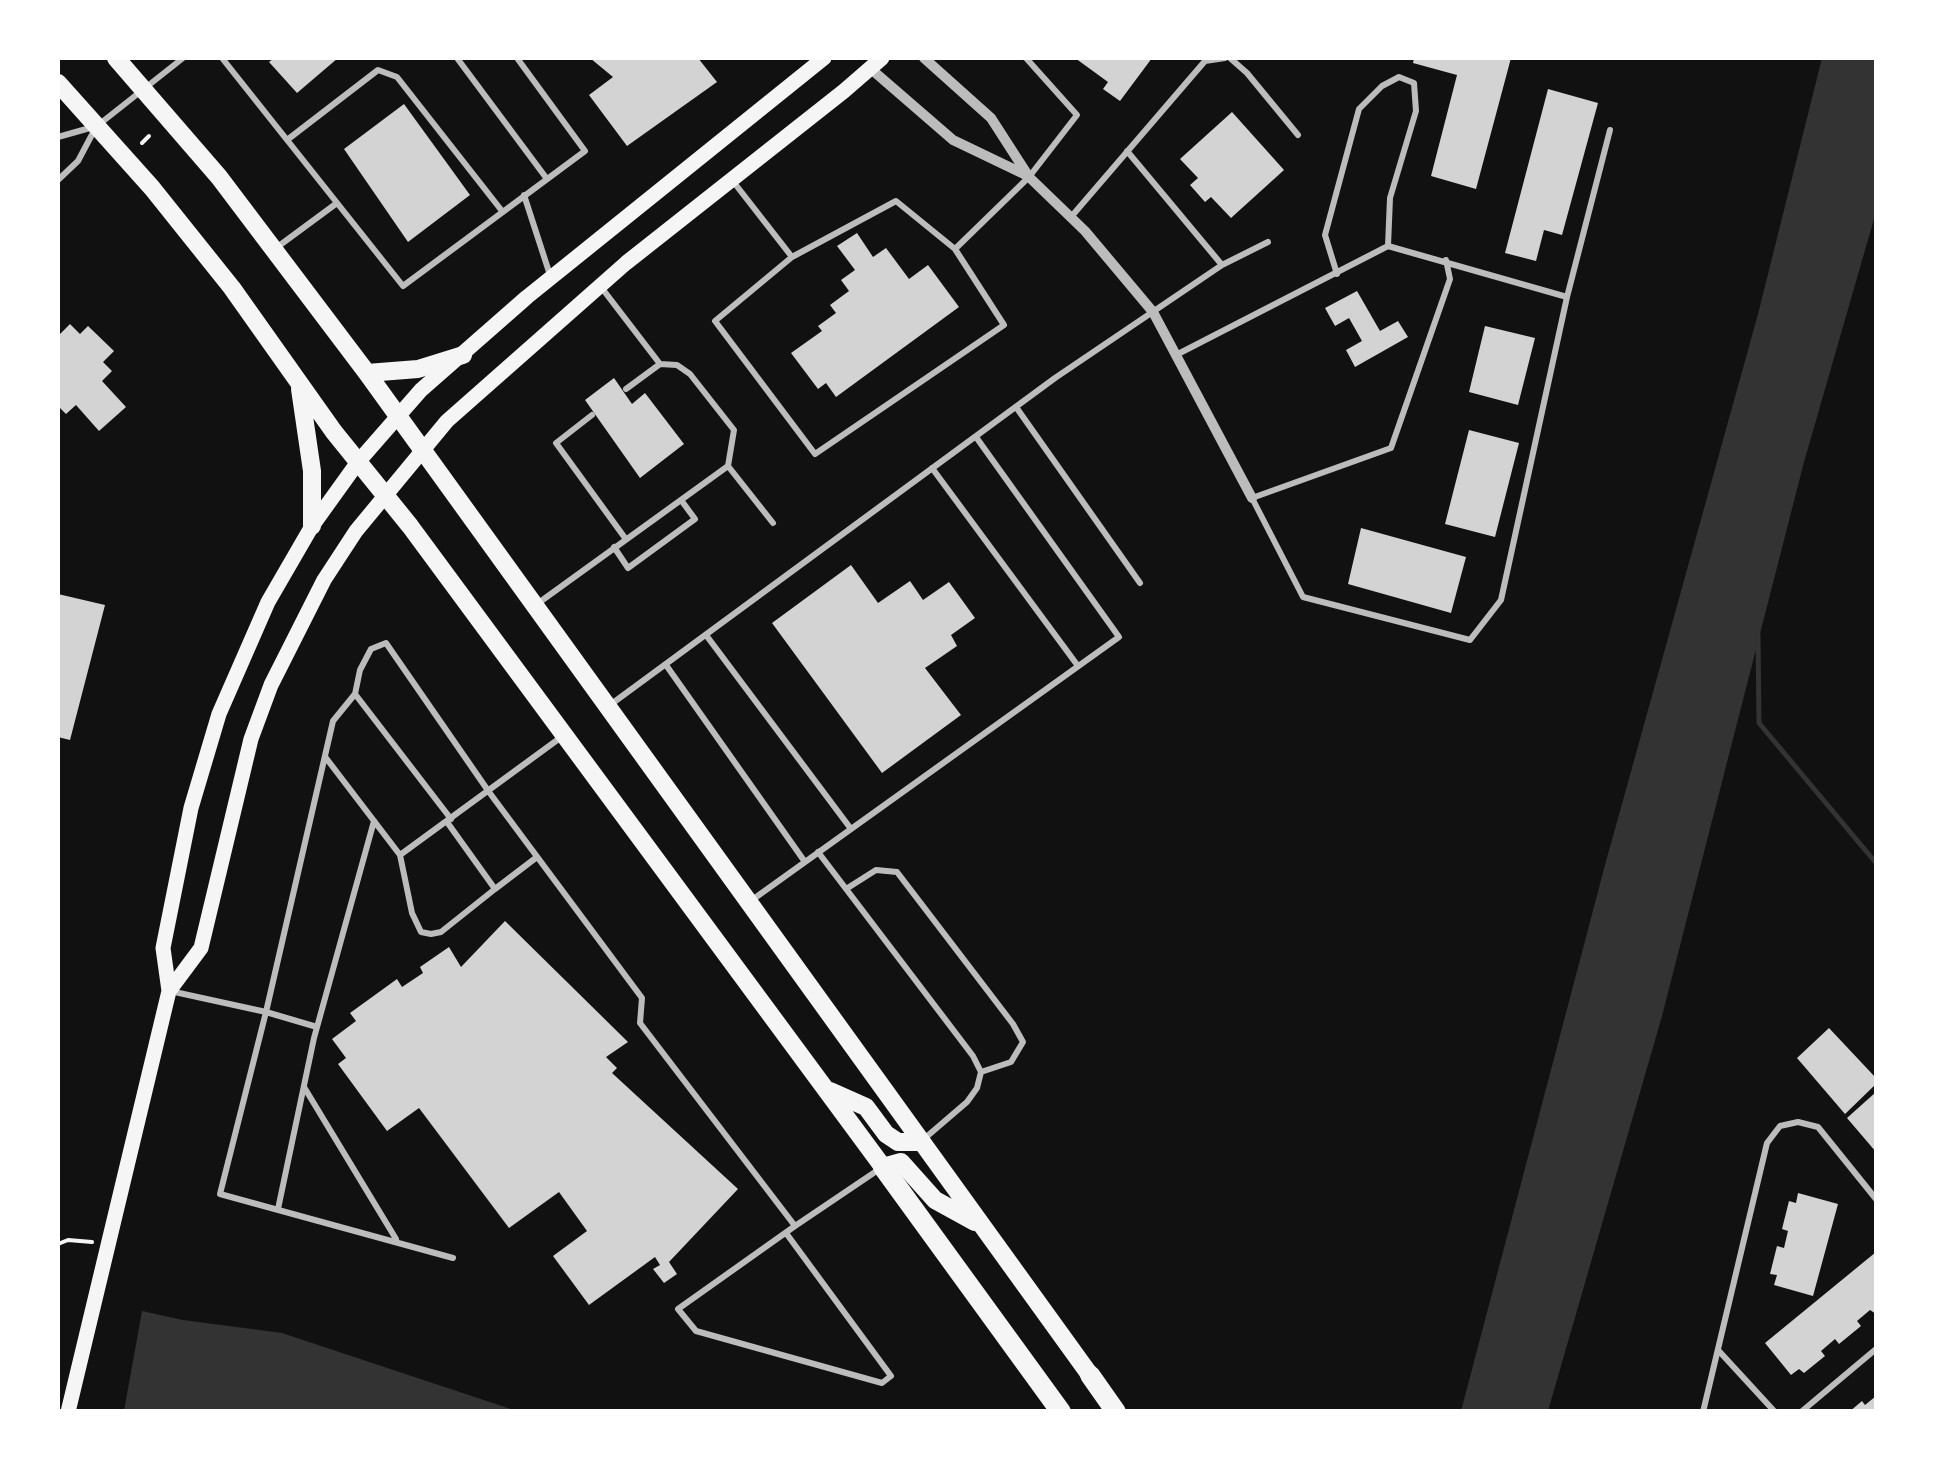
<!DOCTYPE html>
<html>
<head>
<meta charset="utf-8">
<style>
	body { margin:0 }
	#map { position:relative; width:1934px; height:1469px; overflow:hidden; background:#111; font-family:"Nunito Sans",sans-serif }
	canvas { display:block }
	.frame { position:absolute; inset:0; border:60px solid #fff; pointer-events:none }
</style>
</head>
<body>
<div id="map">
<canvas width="1934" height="1469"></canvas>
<div class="frame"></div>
</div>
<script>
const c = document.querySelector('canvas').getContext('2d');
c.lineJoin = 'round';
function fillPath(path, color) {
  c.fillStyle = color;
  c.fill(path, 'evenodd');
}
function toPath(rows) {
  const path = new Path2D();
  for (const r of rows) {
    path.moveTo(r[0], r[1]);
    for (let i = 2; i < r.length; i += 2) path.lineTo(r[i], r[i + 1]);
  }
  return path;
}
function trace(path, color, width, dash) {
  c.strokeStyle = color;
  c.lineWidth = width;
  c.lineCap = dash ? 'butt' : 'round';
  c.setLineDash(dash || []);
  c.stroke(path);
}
fillPath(toPath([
	[1822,58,1876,58,1876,212,1804,462,1662,1016,1548,1411,1461,1411,1605,865,1758,314],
	[142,1311,183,1320,282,1333,517,1411,124,1411]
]), '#333');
trace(toPath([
	[1758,634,1759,723,1876,863]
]), '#333', 5);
fillPath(toPath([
	[274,58,338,58,297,93,269,62],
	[590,58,698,58,717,82,627,146,589,95,613,77],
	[1075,58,1152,58,1120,101,1103,89,1108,82],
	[1414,58,1511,58,1476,189,1431,176,1457,75,1413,63],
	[1548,89,1598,103,1562,235,1544,230,1536,261,1505,253],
	[404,104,470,195,408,242,344,149],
	[1232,112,1284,170,1231,218,1211,197,1205,202,1190,185,1198,178,1180,159],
	[857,233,873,257,886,248,909,279,928,265,959,307,836,397,826,383,818,389,791,353,822,331,818,326,836,313,830,305,849,291,841,280,855,270,837,246],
	[1357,291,1380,331,1398,321,1408,337,1355,367,1346,350,1362,341,1349,318,1335,326,1325,308],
	[70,324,80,334,88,326,114,351,103,362,112,371,102,381,126,407,99,431,76,405,66,414,58,406,58,331,60,334],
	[1485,326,1535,338,1518,405,1469,392],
	[614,378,632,404,645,393,684,444,640,478,585,400],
	[1469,430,1519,443,1495,537,1445,524],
	[1361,528,1466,557,1451,613,1348,584],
	[851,565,878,603,910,581,923,600,949,582,975,618,951,635,957,646,925,668,961,715,882,773,772,623],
	[58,594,105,605,70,740,58,737],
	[505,921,628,1042,606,1057,617,1068,612,1073,738,1189,669,1262,677,1274,664,1283,653,1269,660,1265,655,1257,589,1305,553,1256,587,1231,559,1192,509,1228,419,1108,387,1131,338,1064,346,1058,332,1039,356,1021,350,1013,397,979,402,987,423,973,420,967,449,947,461,967],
	[1829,1028,1876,1078,1876,1084,1845,1114,1797,1058],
	[1876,1092,1876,1152,1847,1118],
	[1798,1193,1838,1204,1813,1296,1774,1285,1777,1275,1770,1274,1777,1246,1784,1248,1788,1231,1782,1229,1789,1201,1796,1203],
	[1876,1252,1876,1314,1870,1310,1857,1321,1861,1326,1839,1344,1835,1339,1821,1351,1825,1356,1804,1373,1799,1369,1791,1375,1765,1343],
	[1876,1396,1876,1412,1849,1412,1862,1401,1865,1405]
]), '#d3d3d3');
trace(toPath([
	[142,143,149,136],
	[58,158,58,159],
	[58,1244,68,1240,92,1242]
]), '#f5f5f5', 4);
trace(toPath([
	[222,58,403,286,585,151,517,58],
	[457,58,547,179],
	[1230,58,1247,73,1298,135],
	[58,137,97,126,183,58],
	[287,140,378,70,397,77,502,211],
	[58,180,78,161,96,127],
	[732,180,792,257,896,201,955,249,1029,177,1077,115,1026,58],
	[524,195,550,275],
	[1071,217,1205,61,1225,58],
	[276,248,337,203],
	[792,257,715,321,815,454,1004,325,955,249],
	[1446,260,1450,279,1391,448,1252,498,1303,597,1470,640,1501,600,1567,297,1610,130],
	[1222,265,1268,242],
	[1337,274,1325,235,1359,109,1382,86,1399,77,1414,83,1416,111,1390,198,1388,246],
	[601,287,660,364],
	[1176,355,1388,246,1567,297],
	[1016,407,1140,583],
	[592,415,556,443,625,538],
	[728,466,773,523],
	[932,468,1078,666],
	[614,547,628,568,695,519,681,500],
	[537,604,728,466,734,430,690,374,677,365,660,364,626,389],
	[706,635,851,829],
	[666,665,805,862],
	[355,694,360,670,371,649,386,643,489,792,642,998,640,1023,795,1226],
	[610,705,1055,378,1222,265,1127,151],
	[326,758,400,855,412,913,421,932,431,934,441,932,495,889],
	[447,822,495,889,537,857],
	[818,852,973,1056,981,1072,977,1088,967,1102,925,1138],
	[400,855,560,738],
	[846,889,876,870,897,872,1013,1024,1023,1042,1011,1062,981,1072],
	[752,900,1119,637,976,437],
	[170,991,266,1012,220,1194,453,1258],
	[317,1027,266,1012,333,721,355,694,451,819],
	[304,1087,396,1239],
	[278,1209,314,1038,374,821],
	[786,1233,891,1376,882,1383,696,1331,678,1309,795,1226,878,1170],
	[1718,1350,1775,1412],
	[1703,1412,1767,1143,1780,1126,1798,1122,1818,1127,1876,1199],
	[1801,1412,1876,1349]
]), '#bcbcbc', 6);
trace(toPath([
	[924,58,991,118,1029,177,1085,231,1153,312,1252,498],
	[871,69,953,140,1028,176]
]), '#bcbcbc', 10);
trace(toPath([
	[169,991,201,948,251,739,271,685,324,580,356,531,447,421,626,263,844,91,882,58],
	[68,1412,169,991,163,948,191,808,219,714,268,602,312,526,358,462,421,390,527,297,824,58]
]), '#f5f5f5', 15);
trace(toPath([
	[116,58,219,177,367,373,1090,1375],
	[58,83,152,188,232,288,334,432,410,526,883,1167,901,1162,935,1200,975,1222],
	[367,373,418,369,463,355],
	[300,389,312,471,312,526],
	[830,1091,866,1107,886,1134,898,1142,920,1142]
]), '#f5f5f5', 18);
trace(toPath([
	[883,1167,1061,1412],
	[1090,1375,1116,1412]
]), '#f5f5f5', 20);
</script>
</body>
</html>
